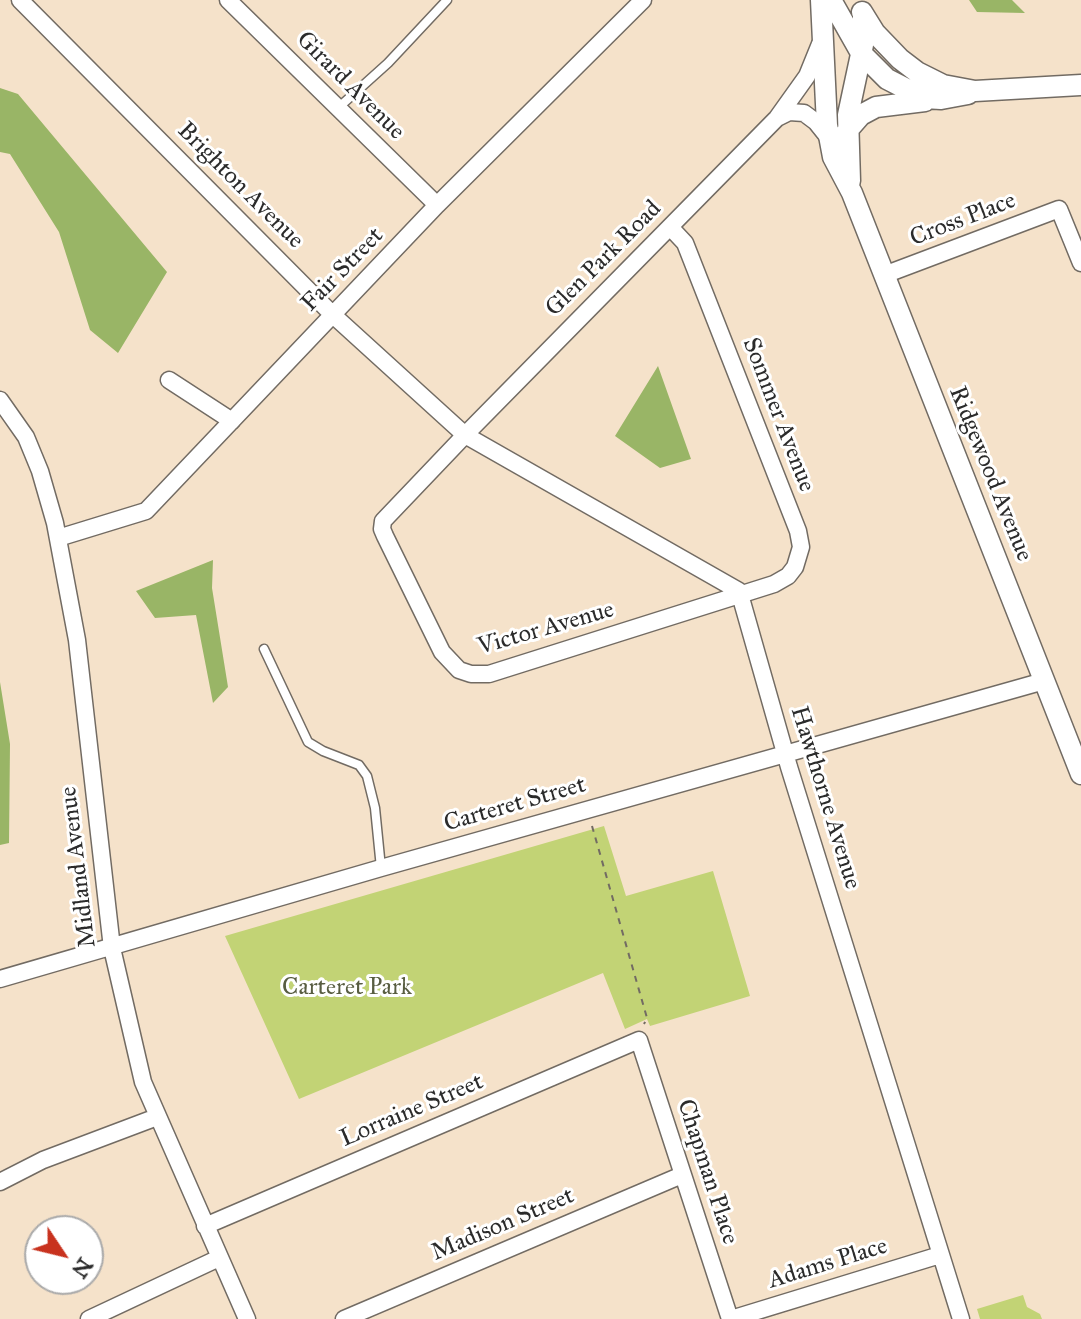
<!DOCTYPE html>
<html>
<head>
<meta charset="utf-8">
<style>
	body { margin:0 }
	#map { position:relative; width:1081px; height:1319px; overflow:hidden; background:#f5e2ca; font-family:"IM FELL Great Primer",serif }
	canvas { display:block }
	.north { position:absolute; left:24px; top:1215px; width:80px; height:80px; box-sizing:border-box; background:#fff; border:2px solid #aaa; border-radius:50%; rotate:125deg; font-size:22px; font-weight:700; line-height:32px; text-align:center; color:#2b2b2b }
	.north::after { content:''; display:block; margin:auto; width:28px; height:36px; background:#c8321e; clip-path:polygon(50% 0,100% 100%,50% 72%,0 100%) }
</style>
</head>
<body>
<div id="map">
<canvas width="1081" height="1319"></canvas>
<div class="north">N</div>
</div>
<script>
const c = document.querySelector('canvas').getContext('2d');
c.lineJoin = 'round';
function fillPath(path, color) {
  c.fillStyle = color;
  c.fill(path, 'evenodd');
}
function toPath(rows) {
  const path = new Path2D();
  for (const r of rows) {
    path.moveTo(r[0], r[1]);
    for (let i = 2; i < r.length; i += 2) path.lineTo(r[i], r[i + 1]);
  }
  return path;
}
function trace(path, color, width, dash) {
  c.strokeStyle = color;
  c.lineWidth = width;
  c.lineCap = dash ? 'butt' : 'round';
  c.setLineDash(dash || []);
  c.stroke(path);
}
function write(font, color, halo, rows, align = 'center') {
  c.font = font + ' "IM FELL Great Primer",serif';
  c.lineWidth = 6;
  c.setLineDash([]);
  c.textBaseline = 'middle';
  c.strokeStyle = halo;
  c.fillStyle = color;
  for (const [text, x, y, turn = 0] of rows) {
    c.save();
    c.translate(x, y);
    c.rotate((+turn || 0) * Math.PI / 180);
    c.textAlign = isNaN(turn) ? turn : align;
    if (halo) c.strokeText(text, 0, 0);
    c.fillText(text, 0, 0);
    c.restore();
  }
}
fillPath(toPath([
	[604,826,626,896,713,871,750,996,650,1026,647,1019,625,1029,603,973,299,1099,225,936],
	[1023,1295,1027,1307,1040,1314,1042,1319,980,1319,977,1309]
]), '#c2d375');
fillPath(toPath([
	[969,0,1012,0,1025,13,977,12],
	[0,88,18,94,167,272,118,353,90,330,59,232,10,154,0,152],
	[658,366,691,459,660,468,615,436],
	[213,560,212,588,228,687,213,703,196,615,155,618,136,591],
	[0,682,10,744,9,843,0,845]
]), '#99b566');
const service = toPath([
	[338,108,388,63,447,0],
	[264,649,308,742,323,751,359,765,367,776,375,808,381,868]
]);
const minor = toPath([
	[20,0,333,315,465,435,739,591,789,767,961,1319],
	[228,0,437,205],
	[777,118,789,112,804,113,816,122,828,137],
	[670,227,685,243,798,531,801,547,795,567,788,576,774,584,489,674,471,674,459,670,442,652,385,536,382,529,383,521,465,435,777,118,807,76,820,44],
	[884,275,1059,209,1081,263],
	[169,380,232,421],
	[0,400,26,437,40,471,55,523,77,640,112,948,143,1082,247,1319],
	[58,538,146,511,437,205,643,0],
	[0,979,381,868,1044,681],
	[0,1182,43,1160,157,1117],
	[205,1226,639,1040,730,1319],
	[89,1319,219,1258],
	[344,1319,682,1175],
	[731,1319,940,1255]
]);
const tertiary = toPath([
	[821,0,827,125,833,157,852,193,1081,774],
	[831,0,861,53,887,79,924,98,941,99,968,94],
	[862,12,875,33,900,59,917,72,943,85,975,91,1081,85],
	[847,131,861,115,876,107,925,101],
	[850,181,848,115,863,45,863,15]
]);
trace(service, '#726b63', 11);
trace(minor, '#726b63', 19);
trace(tertiary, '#726b63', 23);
trace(toPath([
	[592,826,647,1018,644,1024]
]), '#726b63', 2, [6, 6]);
trace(service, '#fff', 8);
trace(minor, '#fff', 16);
trace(tertiary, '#fff', 20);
write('24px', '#2b2b2b', '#fff', [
	["Girard Avenue",350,86,45],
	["Brighton Avenue",240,186,45],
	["Cross Place",963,220,-21],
	["Glen Park Road",604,259,-45],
	["Fair Street",343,270,-46],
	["Sommer Avenue",778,415,69],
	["Ridgewood Avenue",990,474,68],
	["Victor Avenue",546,629,-16],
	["Hawthorne Avenue",825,798,73],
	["Carteret Street",515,805,-16],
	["Midland Avenue",79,867,-97],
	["Lorraine Street",412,1111,-23],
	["Chapman Place",707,1172,72],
	["Madison Street",503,1225,-23],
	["Adams Place",828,1264,-17]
]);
write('24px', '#585d41', '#fff', [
	["Carteret Park",347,988]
]);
</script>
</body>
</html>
